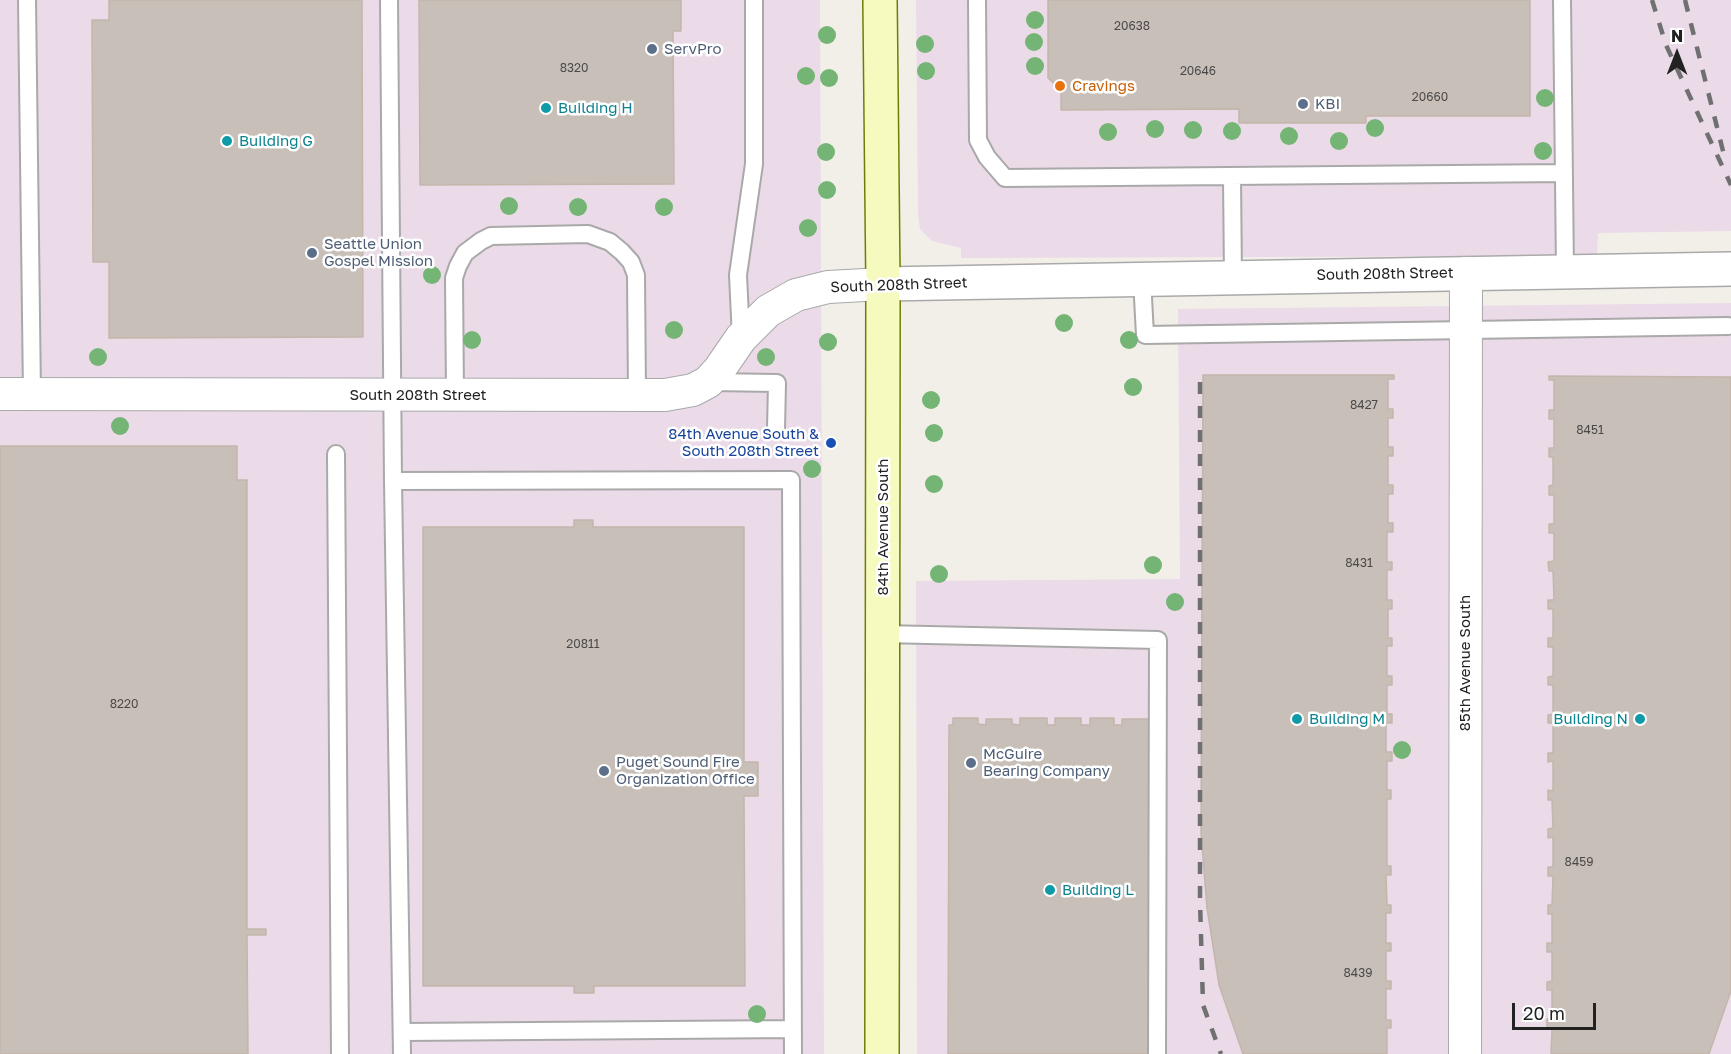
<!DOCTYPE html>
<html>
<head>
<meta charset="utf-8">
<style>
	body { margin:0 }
	#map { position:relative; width:1731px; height:1054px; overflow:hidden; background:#f2efe9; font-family:"Golos Text",sans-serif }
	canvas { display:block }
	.north { position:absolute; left:1647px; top:24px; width:60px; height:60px; -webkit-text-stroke:4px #fff; paint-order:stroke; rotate:0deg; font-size:16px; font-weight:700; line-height:24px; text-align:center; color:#222 }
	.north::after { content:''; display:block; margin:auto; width:21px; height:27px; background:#222; clip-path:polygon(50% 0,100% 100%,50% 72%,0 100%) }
	.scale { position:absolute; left:1512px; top:1003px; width:84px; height:27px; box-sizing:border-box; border:3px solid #222; border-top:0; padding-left:8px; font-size:18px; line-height:21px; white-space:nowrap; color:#222; -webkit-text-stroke:4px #fff; paint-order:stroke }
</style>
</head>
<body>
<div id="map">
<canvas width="1731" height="1054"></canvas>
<div class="north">N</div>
<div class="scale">20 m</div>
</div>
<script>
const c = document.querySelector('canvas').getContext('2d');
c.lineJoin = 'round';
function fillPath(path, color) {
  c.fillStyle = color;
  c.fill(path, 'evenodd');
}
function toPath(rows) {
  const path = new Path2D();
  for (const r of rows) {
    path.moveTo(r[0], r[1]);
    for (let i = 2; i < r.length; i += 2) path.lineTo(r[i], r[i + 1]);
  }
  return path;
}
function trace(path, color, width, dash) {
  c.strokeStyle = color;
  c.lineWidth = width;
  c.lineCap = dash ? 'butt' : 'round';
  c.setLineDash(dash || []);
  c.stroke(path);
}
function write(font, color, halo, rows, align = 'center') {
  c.font = font + ' "Golos Text",sans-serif';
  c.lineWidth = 5;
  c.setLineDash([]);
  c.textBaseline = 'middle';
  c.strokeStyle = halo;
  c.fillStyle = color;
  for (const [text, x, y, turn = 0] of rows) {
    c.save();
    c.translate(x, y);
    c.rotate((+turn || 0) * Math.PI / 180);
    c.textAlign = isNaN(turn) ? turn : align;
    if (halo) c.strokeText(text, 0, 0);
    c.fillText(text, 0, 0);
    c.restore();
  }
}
fillPath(toPath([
	[0,0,820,0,824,1054,0,1054],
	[916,0,1731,0,1731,231,1598,233,1597,256,961,258,961,248,932,241,920,229,918,216],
	[1731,303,1731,1054,917,1054,916,581,1180,579,1178,309]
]), '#ebdbe8');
const building = toPath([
	[109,0,362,0,363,337,109,338,109,262,93,262,92,20,109,20,109,0],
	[419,0,681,0,681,31,673,31,674,184,420,185,419,0],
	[1048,0,1530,0,1530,116,1366,116,1366,123,1239,123,1239,109,1061,110,1061,90,1048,78,1048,0],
	[1203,375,1394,375,1394,379,1388,379,1388,409,1393,409,1393,418,1388,418,1388,447,1393,447,1393,456,1388,456,1388,485,1393,485,1393,494,1388,494,1388,523,1393,523,1393,532,1387,532,1387,562,1392,562,1392,570,1387,570,1387,600,1392,600,1392,609,1388,609,1388,638,1392,638,1392,646,1387,646,1387,676,1392,676,1392,685,1387,685,1387,714,1392,714,1392,723,1386,723,1386,752,1392,752,1392,761,1387,761,1387,790,1391,790,1391,799,1387,799,1387,866,1391,866,1391,875,1386,875,1387,905,1391,905,1391,913,1386,913,1386,943,1391,943,1391,951,1386,951,1386,981,1391,981,1391,989,1386,989,1386,1020,1391,1020,1391,1028,1387,1028,1387,1054,1243,1054,1219,985,1207,908,1201,832,1203,375],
	[1549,376,1731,377,1731,991,1709,1054,1551,1054,1552,1029,1547,1029,1547,1019,1552,1019,1552,990,1547,990,1547,982,1552,981,1552,952,1547,952,1547,943,1552,943,1552,914,1548,914,1548,905,1552,905,1553,876,1548,876,1548,867,1553,867,1553,837,1548,838,1548,829,1553,828,1552,800,1548,800,1548,790,1553,791,1553,761,1548,762,1548,753,1553,753,1553,723,1548,723,1548,715,1553,714,1553,685,1548,685,1548,677,1553,676,1553,647,1548,647,1548,638,1553,638,1553,609,1548,609,1548,600,1554,600,1553,571,1549,571,1548,562,1554,561,1554,533,1549,533,1549,524,1554,524,1554,495,1549,495,1549,486,1553,485,1553,457,1549,457,1549,448,1554,448,1554,419,1549,419,1549,410,1554,410,1554,380,1549,380,1549,376],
	[0,446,237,446,237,480,247,480,247,929,266,929,266,935,247,935,248,1054,0,1054,0,446],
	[574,520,593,520,593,527,744,527,744,762,758,762,758,796,744,796,745,986,594,986,594,993,574,993,574,986,423,986,423,527,574,527,574,520],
	[953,718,978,718,978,724,986,725,986,719,1012,719,1012,724,1020,725,1020,718,1047,718,1047,725,1055,725,1055,718,1081,718,1081,725,1090,725,1090,718,1114,718,1114,725,1122,725,1122,719,1149,719,1149,725,1152,725,1151,1054,948,1054,949,725,953,725,953,718]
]);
fillPath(building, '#c7bfb8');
trace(building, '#c4b6ab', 1.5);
const service = toPath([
	[27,0,32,394],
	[389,0,393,481,402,1054],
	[977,0,978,140,987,157,1005,178,1564,173],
	[1562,0,1565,271],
	[1232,177,1233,277],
	[1142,279,1145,335,1728,326],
	[741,338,738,275,754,164,754,0],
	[709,382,777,383,776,429],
	[455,395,454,278,458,266,465,253,481,241,491,236,588,234,610,242,622,252,631,262,636,275,637,395],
	[336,454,340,1054],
	[393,481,791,480,793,1054],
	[882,634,1158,640,1157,1054],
	[402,1032,793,1029]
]);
const minor = toPath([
	[0,394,665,395,693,390,708,382,719,370,741,338,768,311,796,295,828,287,883,284],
	[1465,1054,1466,273]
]);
const tertiary = toPath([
	[883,284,1731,269]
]);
const secondary = toPath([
	[880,0,883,284,882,1054]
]);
trace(service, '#a9a9a9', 20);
trace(minor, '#a9a9a9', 34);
trace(tertiary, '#a9a9a9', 36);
trace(secondary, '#707d05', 36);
trace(service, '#fff', 16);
trace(minor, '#fff', 32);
trace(tertiary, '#fff', 33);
trace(secondary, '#f7fabf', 33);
trace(toPath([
	[1652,0,1666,45,1731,185],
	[1685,0,1724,155],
	[1200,382,1200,901,1203,1005,1221,1054]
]), '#707070', 4.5, [12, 12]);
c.fillStyle = '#74b475';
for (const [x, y] of [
	[1035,20],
	[827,35],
	[1034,42],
	[925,44],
	[1035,66],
	[926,71],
	[806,76],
	[829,78],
	[1545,98],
	[1375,128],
	[1155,129],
	[1193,130],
	[1232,131],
	[1108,132],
	[1289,136],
	[1339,141],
	[1543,151],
	[826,152],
	[827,190],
	[509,206],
	[578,207],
	[664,207],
	[808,228],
	[432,275],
	[1064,323],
	[674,330],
	[472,340],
	[1129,340],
	[828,342],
	[98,357],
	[766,357],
	[1133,387],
	[931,400],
	[120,426],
	[934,433],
	[812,469],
	[934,484],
	[1153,565],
	[939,574],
	[1175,602],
	[1402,750],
	[757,1014]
]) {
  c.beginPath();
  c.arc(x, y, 9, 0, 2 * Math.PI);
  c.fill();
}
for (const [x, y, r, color] of [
	[652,49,6,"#5c6f8a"],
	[1060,86,6,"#e8710a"],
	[1303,104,6,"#5c6f8a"],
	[546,108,6,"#0f9aa8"],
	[227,141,6,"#0f9aa8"],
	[312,253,6,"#5c6f8a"],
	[831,443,6,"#1a4fb4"],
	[1297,719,6,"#0f9aa8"],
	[1640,719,6,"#0f9aa8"],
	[971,763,6,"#5c6f8a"],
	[604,771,6,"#5c6f8a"],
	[1050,890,6,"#0f9aa8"]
]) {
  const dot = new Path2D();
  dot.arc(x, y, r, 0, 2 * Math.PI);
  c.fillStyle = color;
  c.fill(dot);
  trace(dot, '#fff', 2);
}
write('12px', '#4b4948', null, [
	["20638",1132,26],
	["8320",574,68],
	["20646",1198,71],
	["20660",1430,97],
	["8427",1364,405],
	["8451",1590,430],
	["8431",1359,563],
	["20811",583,644],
	["8220",124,704],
	["8459",1579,862],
	["8439",1358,973]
]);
write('15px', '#4e5e75', '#fff', [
	["ServPro",664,49],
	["KBI",1315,104],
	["Seattle Union",324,244],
	["Gospel Mission",324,261],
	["McGuire",983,754],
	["Bearing Company",983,771],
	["Puget Sound Fire",616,762],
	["Organization Office",616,779]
], 'left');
write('15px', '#c56008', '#fff', [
	["Cravings",1072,86]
], 'left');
write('15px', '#0d838f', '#fff', [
	["Building H",558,108],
	["Building G",239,141],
	["Building M",1309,719],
	["Building N",1628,719,"right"],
	["Building L",1062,890]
], 'left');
write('15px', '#222', '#fff', [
	["South 208th Street",1385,274,-1],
	["South 208th Street",899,285,-2],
	["South 208th Street",418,395],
	["84th Avenue South",883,527,-90],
	["85th Avenue South",1465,663,-90]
]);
write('15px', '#164399', '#fff', [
	["84th Avenue South &",819,434],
	["South 208th Street",819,451]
], 'right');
</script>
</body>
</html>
